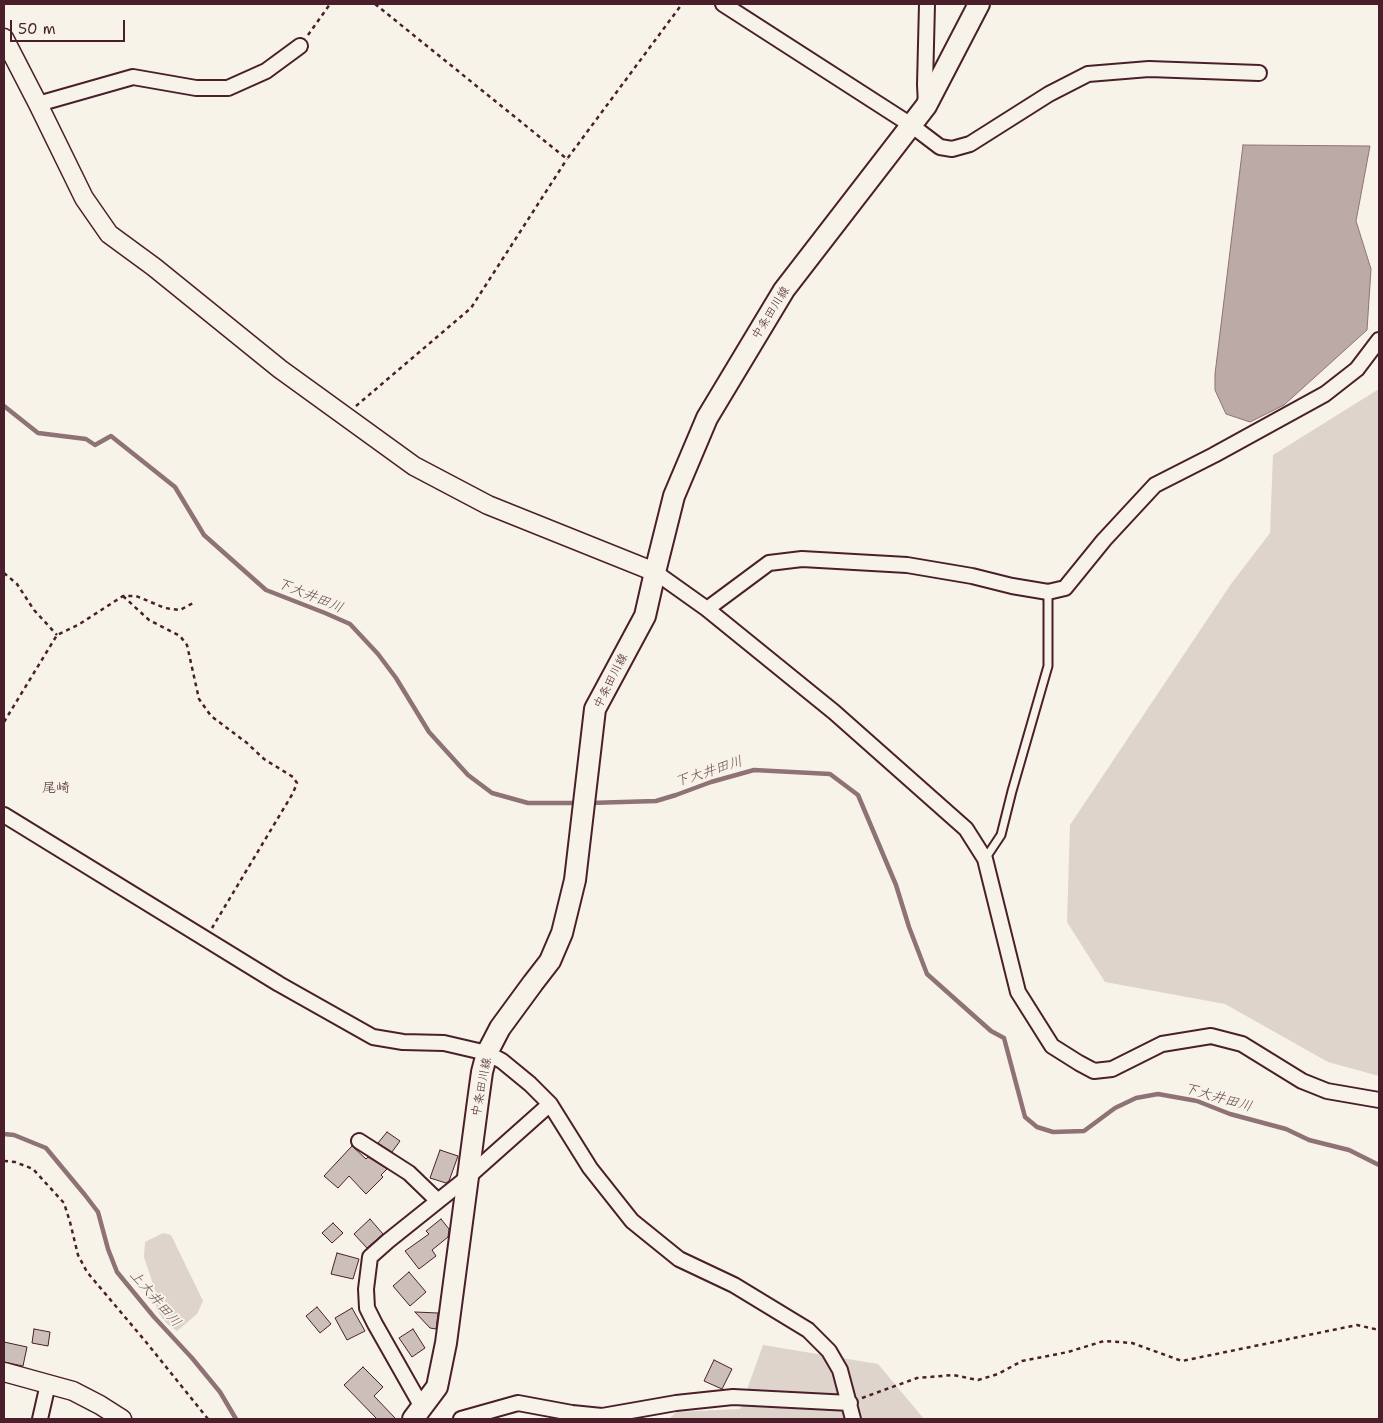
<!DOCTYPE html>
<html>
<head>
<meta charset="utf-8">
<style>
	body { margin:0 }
	#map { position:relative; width:1383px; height:1423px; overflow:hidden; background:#f7f3e8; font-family:"Shantell Sans",sans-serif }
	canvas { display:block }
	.frame { position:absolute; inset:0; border:5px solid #4a1f2b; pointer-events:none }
	.scale { position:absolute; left:10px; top:20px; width:115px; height:22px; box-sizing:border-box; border:2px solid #4a1f2b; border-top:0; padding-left:6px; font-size:15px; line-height:18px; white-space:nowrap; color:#4a1f2b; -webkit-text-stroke:4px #f7f3e8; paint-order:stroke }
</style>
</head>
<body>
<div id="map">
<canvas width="1383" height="1423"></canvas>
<div class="frame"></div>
<div class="scale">50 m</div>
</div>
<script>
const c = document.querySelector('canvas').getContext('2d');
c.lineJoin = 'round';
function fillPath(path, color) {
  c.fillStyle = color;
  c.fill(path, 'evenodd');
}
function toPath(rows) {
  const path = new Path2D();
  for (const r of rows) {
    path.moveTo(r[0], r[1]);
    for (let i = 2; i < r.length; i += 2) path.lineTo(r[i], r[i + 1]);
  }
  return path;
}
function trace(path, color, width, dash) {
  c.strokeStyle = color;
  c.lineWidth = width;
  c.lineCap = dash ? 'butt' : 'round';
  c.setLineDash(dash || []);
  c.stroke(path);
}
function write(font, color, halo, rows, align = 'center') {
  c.font = font + ' "Shantell Sans","Klee One",sans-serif';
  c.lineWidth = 4;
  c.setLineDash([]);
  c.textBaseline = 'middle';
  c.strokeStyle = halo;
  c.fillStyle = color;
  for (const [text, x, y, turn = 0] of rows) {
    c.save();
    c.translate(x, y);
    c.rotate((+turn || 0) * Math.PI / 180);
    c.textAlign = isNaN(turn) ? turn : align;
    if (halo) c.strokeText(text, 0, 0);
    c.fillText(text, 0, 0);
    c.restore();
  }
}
fillPath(toPath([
	[1379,389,1379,1076,1328,1062,1225,1004,1105,982,1067,922,1070,825,1231,584,1270,533,1273,455],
	[163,1233,171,1235,203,1301,197,1314,177,1331,167,1324,156,1309,157,1296,144,1257,145,1242],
	[763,1345,878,1364,924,1419,669,1419,676,1412,740,1409]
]), '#ded4cc');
const water = toPath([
	[1243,145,1370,146,1356,221,1371,269,1367,330,1284,405,1250,422,1226,414,1215,390,1215,374,1243,145]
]);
fillPath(water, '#bcaaa7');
trace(water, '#8e7275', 1);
trace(toPath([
	[4,406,38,433,86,439,95,445,111,436,175,487,204,535,266,590,325,613,350,624,378,654,396,678,429,732,468,775,492,793,528,803,579,803],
	[589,803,656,801,676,795,711,782,754,770,830,774,858,795,896,885,909,927,927,974,991,1031,1004,1038,1025,1117,1037,1127,1053,1132,1084,1131,1115,1108,1136,1098,1158,1094,1197,1101,1230,1114,1286,1129,1309,1140,1349,1150,1379,1165],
	[4,1134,14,1135,46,1148,85,1195,98,1212,108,1249,117,1272,154,1317,192,1358,220,1392,236,1419]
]), '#8e7275', 4.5);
const building = toPath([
	[387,1132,400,1141,392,1152,378,1143,387,1132],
	[352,1146,366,1159,368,1157,387,1169,381,1175,383,1177,366,1194,349,1176,338,1188,324,1176,352,1146],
	[440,1150,458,1156,449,1181,446,1183,430,1178,440,1150],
	[370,1219,383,1234,367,1248,354,1234,370,1219],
	[441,1219,449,1229,448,1237,432,1250,436,1256,419,1269,405,1251,429,1234,426,1231,441,1219],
	[333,1223,343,1233,332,1243,322,1233,333,1223],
	[337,1253,359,1259,353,1279,331,1274,337,1253],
	[409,1272,426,1292,410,1306,393,1286,409,1272],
	[317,1307,331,1324,320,1333,306,1316,317,1307],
	[352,1308,365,1331,347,1340,335,1318,352,1308],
	[415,1312,438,1313,436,1329,430,1328,415,1312],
	[34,1329,50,1332,48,1346,32,1343,34,1329],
	[413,1329,425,1348,412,1357,399,1338,413,1329],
	[4,1342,27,1347,23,1366,4,1362,4,1342],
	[714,1360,732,1369,722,1389,704,1381,714,1360],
	[363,1367,383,1387,374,1396,396,1419,377,1419,344,1385,363,1367]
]);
fillPath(building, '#ccbfb9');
trace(building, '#4a1f2b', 1);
const service = toPath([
	[985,859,1001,835,1012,791,1048,666,1048,592]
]);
const minor = toPath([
	[723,4,911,125,940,147,952,149,970,144,1049,94,1088,74,1149,69,1259,73],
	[38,104,133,77,196,88,228,88,266,71,300,46],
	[926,105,925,85,927,4],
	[655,572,707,609,834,712,966,829,985,859,1018,992,1052,1046,1079,1063,1094,1071,1112,1069,1162,1044,1211,1036,1242,1044,1302,1081,1327,1091,1379,1100],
	[707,609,769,563,802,559,907,565,972,576,1012,586,1048,592,1065,588,1104,540,1155,485,1214,455,1325,394,1357,369,1379,340],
	[4,815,279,984,373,1037,403,1042,444,1043,487,1053,502,1061,530,1084,550,1104,590,1168,632,1221,679,1259,734,1285,808,1330,829,1351,840,1370,853,1419],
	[359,1141,409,1173,438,1201],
	[422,1407,375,1324,367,1308,366,1289,370,1257,388,1241,468,1177,550,1104],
	[40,1419,48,1384],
	[461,1419,518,1403,572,1413,602,1416,676,1403,733,1397,850,1403]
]);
const tertiary = toPath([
	[4,38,38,104,84,198,109,234,154,267,280,369,414,466,488,505,655,572],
	[4,1372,73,1391,100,1405,122,1419]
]);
const secondary = toPath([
	[413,1419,437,1387,446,1343,478,1101,482,1072,487,1053,500,1028,533,983,550,961,562,933,575,880,595,709,645,616,655,572,674,496,707,418,784,290,926,106,979,4]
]);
trace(service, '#4a1f2b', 11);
trace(minor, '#4a1f2b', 18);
trace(tertiary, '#4a1f2b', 21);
trace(secondary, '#4a1f2b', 24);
trace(toPath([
	[375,4,567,159,682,4],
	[308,35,330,4],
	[356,406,471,308,567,159],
	[4,573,17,584,34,610,57,635],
	[123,596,149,620,180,636,187,645,199,699,211,716,247,743,264,759,293,777,297,783,293,793,212,928],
	[4,722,57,635,78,625,123,596,136,596,165,608,180,610,195,602],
	[4,1161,15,1162,33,1169,64,1203,70,1222,78,1255,87,1272,146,1342,208,1419],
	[862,1398,917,1378,953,1375,978,1380,998,1374,1022,1361,1068,1352,1104,1341,1132,1343,1182,1361,1357,1325,1379,1330]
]), '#4a1f2b', 2.5, [4, 4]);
trace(service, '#f7f3e8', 7);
trace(minor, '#f7f3e8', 14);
trace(tertiary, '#f7f3e8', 18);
trace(secondary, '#f7f3e8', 20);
write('12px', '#4a1f2b', '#f7f3e8', [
	["中条田川線",771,313,-58],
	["中条田川線",611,681,-63],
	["中条田川線",482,1087,-79]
]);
write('italic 14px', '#6c4950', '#f7f3e8', [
	["下大井田川",310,596,22],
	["下大井田川",709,772,-18],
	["下大井田川",1218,1098,16],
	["上大井田川",155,1299,49]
]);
write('14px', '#4a1f2b', '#f7f3e8', [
	["尾崎",56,788]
]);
</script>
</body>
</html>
